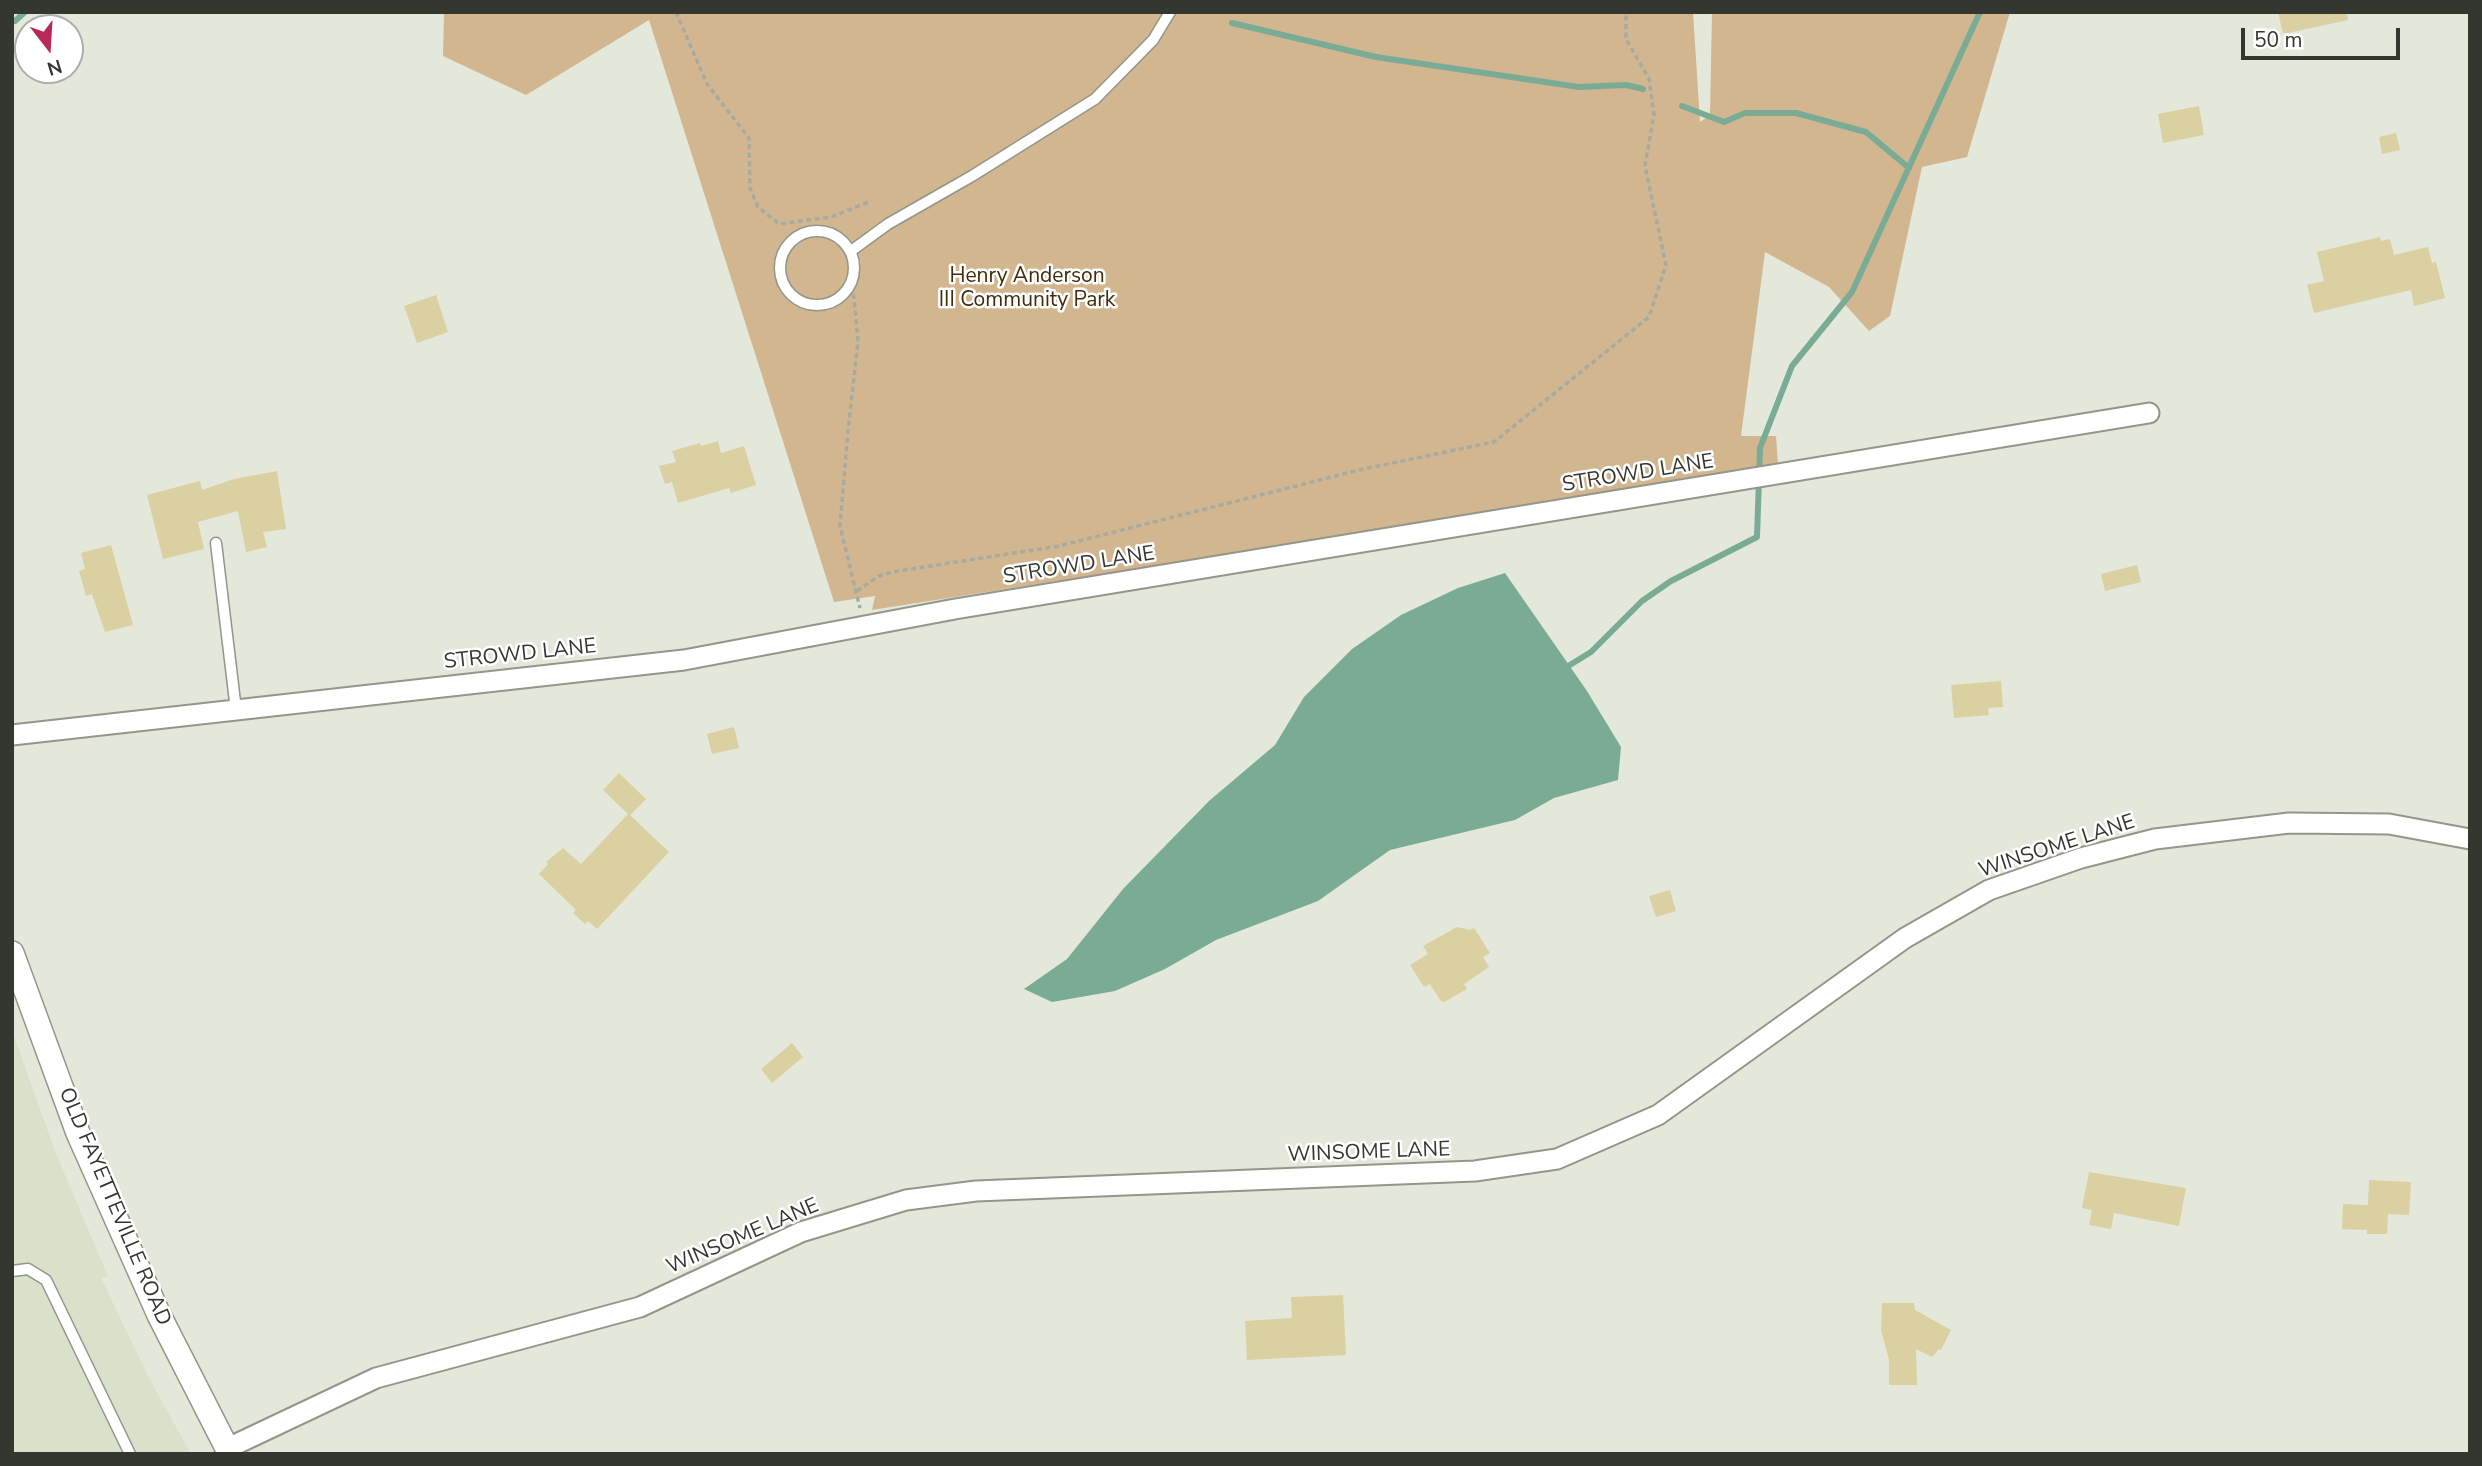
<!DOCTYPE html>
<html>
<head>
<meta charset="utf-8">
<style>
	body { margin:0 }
	#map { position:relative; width:2482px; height:1466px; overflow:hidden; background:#e4e8da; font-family:"Nunito Sans",sans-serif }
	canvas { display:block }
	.frame { position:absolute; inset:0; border:14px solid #343630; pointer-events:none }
	.north { position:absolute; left:14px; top:14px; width:70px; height:70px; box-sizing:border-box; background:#fff; border:2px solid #aeafac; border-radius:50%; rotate:163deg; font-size:19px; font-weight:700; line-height:28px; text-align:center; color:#343630 }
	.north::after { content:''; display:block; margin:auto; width:24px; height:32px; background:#b82957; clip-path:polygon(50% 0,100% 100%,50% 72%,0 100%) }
	.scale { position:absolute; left:2241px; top:28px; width:159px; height:32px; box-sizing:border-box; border:4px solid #343630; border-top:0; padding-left:9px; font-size:21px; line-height:24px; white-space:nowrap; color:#343630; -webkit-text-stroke:5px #fff; paint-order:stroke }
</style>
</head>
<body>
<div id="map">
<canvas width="2482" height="1466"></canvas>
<div class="frame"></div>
<div class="north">N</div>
<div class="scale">50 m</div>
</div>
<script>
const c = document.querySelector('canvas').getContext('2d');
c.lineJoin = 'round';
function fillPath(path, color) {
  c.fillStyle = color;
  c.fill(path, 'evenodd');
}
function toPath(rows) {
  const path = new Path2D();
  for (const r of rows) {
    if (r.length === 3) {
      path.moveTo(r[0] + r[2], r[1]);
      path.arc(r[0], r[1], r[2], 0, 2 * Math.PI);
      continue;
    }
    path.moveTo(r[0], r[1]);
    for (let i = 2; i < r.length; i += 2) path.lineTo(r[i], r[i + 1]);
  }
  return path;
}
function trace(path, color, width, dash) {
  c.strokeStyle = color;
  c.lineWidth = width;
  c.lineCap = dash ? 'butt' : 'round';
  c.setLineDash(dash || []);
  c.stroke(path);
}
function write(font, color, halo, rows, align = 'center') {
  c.font = font + ' "Nunito Sans",sans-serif';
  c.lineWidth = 5;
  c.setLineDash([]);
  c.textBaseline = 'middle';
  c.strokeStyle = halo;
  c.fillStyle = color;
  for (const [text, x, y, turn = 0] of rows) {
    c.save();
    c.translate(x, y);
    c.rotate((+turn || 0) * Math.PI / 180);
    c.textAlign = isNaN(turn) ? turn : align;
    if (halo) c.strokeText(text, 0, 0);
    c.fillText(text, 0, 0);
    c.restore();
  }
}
fillPath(toPath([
	[12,1030,55,1151,108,1276,101,1278,148,1376,191,1454,12,1454]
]), '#dae1cb');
fillPath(toPath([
	[444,12,1693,12,1700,122,1710,115,1712,12,2010,12,1967,157,1922,167,1890,316,1869,331,1829,287,1765,252,1741,436,1776,436,1778,464,1738,474,872,610,875,596,834,602,649,20,526,95,443,56]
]), '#d2b690');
fillPath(toPath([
	[1505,573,1587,691,1621,747,1618,780,1554,798,1515,820,1390,850,1318,901,1216,940,1165,969,1115,991,1052,1002,1024,989,1067,959,1123,889,1209,801,1275,745,1304,697,1352,649,1401,615,1458,588]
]), '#7aac95');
trace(toPath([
	[15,21,25,12],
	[1232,23,1376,57,1579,87,1626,85,1643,89],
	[1682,106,1724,122,1745,113,1796,113,1866,132,1909,168],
	[1565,668,1591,652,1642,601,1671,581,1757,537,1760,448,1792,366,1852,292,1980,12]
]), '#7aac95', 6);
fillPath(toPath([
	[2278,12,2347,12,2348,20,2283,34],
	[2199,106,2204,135,2163,143,2158,114],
	[2396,133,2400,150,2382,154,2379,137],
	[2380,237,2381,241,2390,239,2394,255,2428,247,2432,263,2436,262,2445,298,2414,306,2411,290,2314,313,2307,285,2324,281,2317,252],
	[436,295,448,332,417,343,404,306],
	[718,441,721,453,744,446,756,485,731,493,729,488,678,503,672,482,665,484,659,466,676,462,672,451,700,443,701,446],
	[277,471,286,529,263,532,267,547,246,552,238,511,198,522,204,549,163,559,147,495,200,481,202,490,234,479],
	[111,545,133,625,105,632,92,594,86,596,79,571,85,569,81,553],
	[2137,565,2141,582,2105,591,2101,574],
	[2001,681,2003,707,1988,708,1989,715,1954,718,1951,685],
	[734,727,739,748,712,754,707,734],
	[619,773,646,799,630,815,669,852,597,929,588,921,585,924,573,913,576,910,539,874,548,864,546,862,563,848,581,864,628,814,603,790],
	[1670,890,1676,911,1656,917,1649,896],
	[1457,927,1470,930,1474,928,1490,953,1483,957,1489,967,1464,984,1467,989,1444,1002,1441,1001,1430,984,1424,987,1410,965,1428,954,1423,946],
	[792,1043,803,1057,772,1083,761,1069],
	[2089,1172,2186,1188,2179,1226,2114,1213,2111,1229,2089,1225,2092,1210,2082,1208],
	[2369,1180,2411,1182,2409,1215,2388,1214,2387,1234,2367,1234,2367,1230,2342,1229,2343,1204,2368,1205],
	[1343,1295,1346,1355,1247,1360,1245,1321,1292,1318,1291,1297],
	[1882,1303,1914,1303,1915,1310,1951,1330,1941,1350,1939,1349,1932,1357,1916,1349,1917,1385,1889,1385,1889,1360,1881,1330]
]), '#dad0a1');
const service = toPath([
	[817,268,37],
	[851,251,888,224,972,176,1095,99,1153,40,1170,12],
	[216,543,236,710],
	[12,1271,28,1269,46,1280,130,1454]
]);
const minor = toPath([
	[12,735,684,660,955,609,2149,413],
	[228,1448,376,1378,640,1307,801,1232,906,1200,976,1191,1475,1171,1557,1159,1658,1115,1905,938,1989,890,2081,858,2155,839,2289,823,2389,824,2470,839]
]);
const tertiary = toPath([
	[12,953,78,1133,159,1315,230,1454]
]);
trace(service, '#939689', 13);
trace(minor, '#939689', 23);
trace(tertiary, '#939689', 26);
trace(toPath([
	[676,12,707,84,749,138,750,188,758,207,779,224,831,217,871,201],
	[850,286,854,298,858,341,848,431,840,526,860,608],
	[857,591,879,576,892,572,1059,546,1359,470,1494,442,1649,317,1666,265,1645,166,1654,114,1649,79,1626,39,1626,12]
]), '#a7ab9f', 3.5, [5, 3.5]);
trace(service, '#fff', 10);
trace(minor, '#fff', 19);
trace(tertiary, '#fff', 23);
write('21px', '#412c0a', '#fff', [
	["Henry Anderson",1027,277],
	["III Community Park",1027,301]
]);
write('21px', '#343630', '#fff', [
	["STROWD LANE",1638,474,-9],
	["STROWD LANE",1079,566,-9],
	["STROWD LANE",520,655,-6],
	["WINSOME LANE",2057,847,-18],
	["WINSOME LANE",1369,1153,-2],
	["OLD FAYETTEVILLE ROAD",114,1207,67],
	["WINSOME LANE",743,1237,-23]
]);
</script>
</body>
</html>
